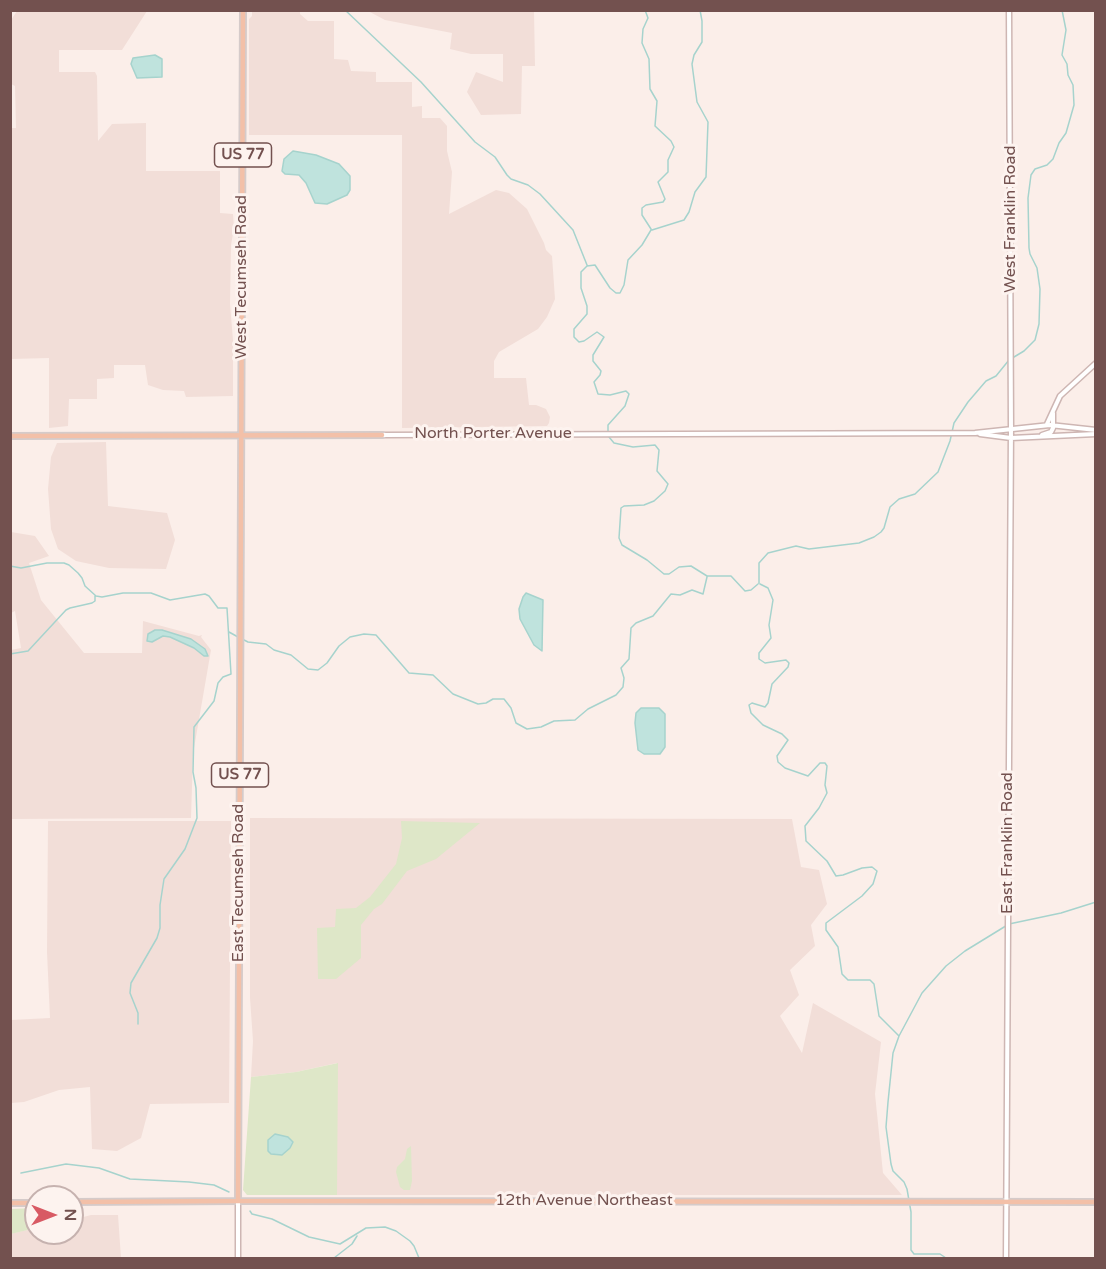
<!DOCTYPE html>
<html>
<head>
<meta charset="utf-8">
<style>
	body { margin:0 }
	#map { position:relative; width:1106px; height:1269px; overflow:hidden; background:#fbeee9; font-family:"Varela Round",sans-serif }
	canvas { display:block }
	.frame { position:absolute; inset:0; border:12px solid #73514f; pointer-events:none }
	.north { position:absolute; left:24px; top:1185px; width:60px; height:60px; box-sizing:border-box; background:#fdf3ef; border:2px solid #c6b2af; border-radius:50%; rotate:90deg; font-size:16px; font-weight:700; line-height:24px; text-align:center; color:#73514f }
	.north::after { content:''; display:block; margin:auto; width:21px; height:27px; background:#d85a64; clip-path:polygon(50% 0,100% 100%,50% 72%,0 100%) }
</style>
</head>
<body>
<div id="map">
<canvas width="1106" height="1269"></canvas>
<div class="frame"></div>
<div class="north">N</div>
</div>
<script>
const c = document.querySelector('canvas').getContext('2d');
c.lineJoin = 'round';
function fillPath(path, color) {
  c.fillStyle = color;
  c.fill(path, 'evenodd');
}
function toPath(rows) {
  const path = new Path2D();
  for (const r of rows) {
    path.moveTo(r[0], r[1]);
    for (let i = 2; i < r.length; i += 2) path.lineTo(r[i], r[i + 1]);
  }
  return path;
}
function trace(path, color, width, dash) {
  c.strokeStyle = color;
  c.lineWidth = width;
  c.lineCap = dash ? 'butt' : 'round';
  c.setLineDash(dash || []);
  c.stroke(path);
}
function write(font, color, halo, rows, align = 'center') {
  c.font = font + ' "Varela Round",sans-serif';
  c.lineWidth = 6;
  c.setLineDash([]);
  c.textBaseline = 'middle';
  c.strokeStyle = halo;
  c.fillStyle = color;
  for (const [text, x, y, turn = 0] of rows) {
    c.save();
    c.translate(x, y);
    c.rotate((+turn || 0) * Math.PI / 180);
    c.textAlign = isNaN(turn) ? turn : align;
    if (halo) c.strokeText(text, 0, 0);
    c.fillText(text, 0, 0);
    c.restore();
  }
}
fillPath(toPath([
	[300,10,300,14,308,21,334,21,334,59,348,60,351,71,376,72,376,82,412,82,412,107,422,106,422,118,440,118,447,126,447,151,452,172,449,214,496,190,509,193,527,209,544,243,546,250,552,256,555,299,547,317,538,329,499,352,494,361,494,378,526,378,529,405,536,405,546,409,550,417,549,423,547,426,402,428,402,135,249,135,249,19,252,16,252,11],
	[17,11,147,11,122,50,59,50,59,72,95,72,97,76,98,141,112,124,146,123,146,171,220,171,220,213,233,214,234,228,231,245,230,304,233,340,233,396,186,397,184,391,163,390,148,385,145,365,114,365,114,378,97,379,97,399,69,399,68,426,49,428,49,358,11,359,10,128,16,128,15,86,11,84,11,20],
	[368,11,534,11,535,66,522,66,521,114,481,115,467,92,476,72,503,82,503,54,471,54,450,49,452,33,385,20],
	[106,442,108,506,167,513,175,540,166,569,109,568,76,561,58,549,51,529,48,489,51,457,57,443],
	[11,532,35,536,49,556,29,563,41,600,84,653,142,653,143,621,199,636,202,635,201,637,211,650,193,754,191,818,11,819,11,650,21,648,15,611,11,613],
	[250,818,792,819,801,867,819,870,827,904,811,925,815,946,790,970,799,995,780,1016,802,1053,813,1003,881,1042,875,1094,883,1173,902,1195,337,1195,337,1063,296,1072,251,1077,253,1041,250,998],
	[48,821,231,821,229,1103,150,1104,141,1138,117,1151,92,1149,90,1087,59,1090,24,1102,11,1103,11,1020,50,1018,47,952],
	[91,1215,118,1215,121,1258,11,1258,10,1234,36,1228,36,1233,72,1233,72,1220]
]), '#f2ded8');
fillPath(toPath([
	[401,821,480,823,436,859,407,871,382,904,374,909,361,925,361,958,336,979,318,979,317,928,335,927,336,909,356,908,370,897,396,864,402,838],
	[338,1063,337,1195,247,1195,243,1190,251,1077,296,1072],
	[411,1146,412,1181,410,1190,404,1190,400,1187,396,1172,397,1167,405,1159,407,1149],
	[36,1208,36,1228,11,1234,11,1209]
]), '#dee7c8');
const water = toPath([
	[155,55,162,59,162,77,137,78,131,64,133,58,155,55],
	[293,151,316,155,339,164,350,176,350,190,347,195,327,204,315,203,306,183,299,175,285,174,282,171,284,159,293,151],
	[526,593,543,600,542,651,534,645,520,619,519,609,523,597,526,593],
	[155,630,162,630,191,639,205,649,208,656,204,656,194,648,170,637,163,636,152,642,147,641,148,634,155,630],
	[641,708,659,708,665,714,665,747,660,754,644,754,638,750,635,723,636,713,641,708],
	[275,1134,288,1137,293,1142,290,1148,282,1155,271,1154,268,1151,268,1140,275,1134]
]);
fillPath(water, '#bfe3dd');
trace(water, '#a6d3cd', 1.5);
trace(toPath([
	[345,10,421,82,475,142,495,157,507,175,511,179,528,185,540,194,573,230,587,265],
	[645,10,648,18,643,29,642,43,649,59,650,89,657,101,655,126,671,141,674,147,668,160,668,172,658,182,665,199,663,202,646,205,642,208,642,215,651,229],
	[652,230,684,220,689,212,695,192,706,177,708,122,697,102,692,64,694,55,702,42,702,21,700,10],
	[608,432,608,425,625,406,629,394,626,391,610,395,598,394,594,382,600,375,601,371,593,361,593,355,604,337,597,332,584,341,579,342,574,337,574,329,587,314,587,306,581,288,581,272,587,266,595,265,610,288,616,293,620,293,624,285,628,260,642,245,651,230],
	[609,437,614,443,633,447,655,445,659,450,657,471,668,484,665,491,654,501,644,505,624,506,621,508,619,538,622,545,647,560,664,574,669,574,679,567,691,566,707,576,731,576,745,591,751,590,758,584],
	[10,566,21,568,47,563,64,563,69,565,78,573,82,578,85,586,96,596,102,597,123,593,151,593,170,600,205,594,209,596,218,608,227,608,231,674,223,677,218,683,214,701,194,727,193,772,196,788,197,818,185,849,164,879,160,905,160,928,157,938,131,983,130,993,138,1013,138,1024],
	[759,583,759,563,768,553,796,546,809,549,859,543,874,537,881,532,884,528,890,507,899,499,915,494,938,472,950,441,954,423,968,402,986,381,996,376,1009,360,1024,351,1035,340,1039,324,1040,289,1037,268,1030,254,1029,248,1028,198,1031,175,1035,169,1047,165,1053,159,1059,143,1066,133,1074,105,1073,85,1068,75,1067,64,1062,55,1066,30,1062,10],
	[760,584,768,588,773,600,769,625,771,638,759,653,759,659,765,663,786,660,789,663,788,667,772,684,768,703,765,707,752,703,749,705,751,713,763,725,782,734,788,740,777,756,778,762,785,768,808,776,820,763,825,763,827,766,825,785,827,793,819,808,805,826,806,841,827,861,836,876,843,875,862,868,872,867,877,871,873,884,862,896,826,923,826,930,838,947,842,974,848,980,870,980,874,984,879,1016,899,1036],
	[229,632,238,637],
	[242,639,248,642,266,644,274,650,291,655,308,669,318,670,327,663,339,646,350,637,364,634,376,635,409,673,433,675,453,694,478,704,486,703,493,699,504,699,511,708,516,723,527,729,541,727,554,721,575,720,588,709,616,695,623,687,624,678,621,668,629,659,631,628,636,623,653,616,671,594,680,595,692,590,703,594,707,577],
	[10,654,28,651,66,610,70,608,92,603,95,601,95,596],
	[21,1173,66,1164,99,1168,130,1179,189,1182,214,1185,229,1192],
	[250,1211,252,1214,272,1219,309,1237,340,1244,366,1228,385,1227,396,1231,410,1241,414,1246,419,1258],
	[334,1258,352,1244,357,1236],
	[946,1258,940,1254,914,1254,911,1250,911,1212,907,1189,904,1182,893,1171,891,1164,886,1127,888,1102,893,1053,899,1036,922,993,946,966,965,951,1009,924,1061,913,1096,902]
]), '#a6d3cd', 1.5);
const minor = toPath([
	[1047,424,1060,396,1096,363],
	[980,434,1011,438,1096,434],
	[382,435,975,433,1050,425,1096,430],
	[1042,435,1051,432,1053,428,1053,413],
	[238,1201,238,1258],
	[1006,1258,1011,428,1009,10]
]);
const major = toPath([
	[10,436,382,435],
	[238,1201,243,10],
	[72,1202,238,1201,1096,1202],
	[10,1203,36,1203]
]);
trace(minor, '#ceb6b3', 7);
trace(major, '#d5cbca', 8);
trace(minor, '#fff', 4);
trace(major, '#f3c0a8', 4.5);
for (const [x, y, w] of [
	[243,155,57],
	[240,775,57]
]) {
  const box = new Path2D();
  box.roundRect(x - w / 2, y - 12, w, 24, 4.5);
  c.fillStyle = '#fdf3ef';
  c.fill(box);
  trace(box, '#73514f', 1.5);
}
write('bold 15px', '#73514f', null, [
	["US 77",243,155],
	["US 77",240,775]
]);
write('16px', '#73514f', '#fdf3ef', [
	["West Franklin Road",1011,219,-90],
	["West Tecumseh Road",242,277,-90],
	["North Porter Avenue",493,434],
	["East Franklin Road",1008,843,-90],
	["East Tecumseh Road",239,883,-90],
	["12th Avenue Northeast",584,1201]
]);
</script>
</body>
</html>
